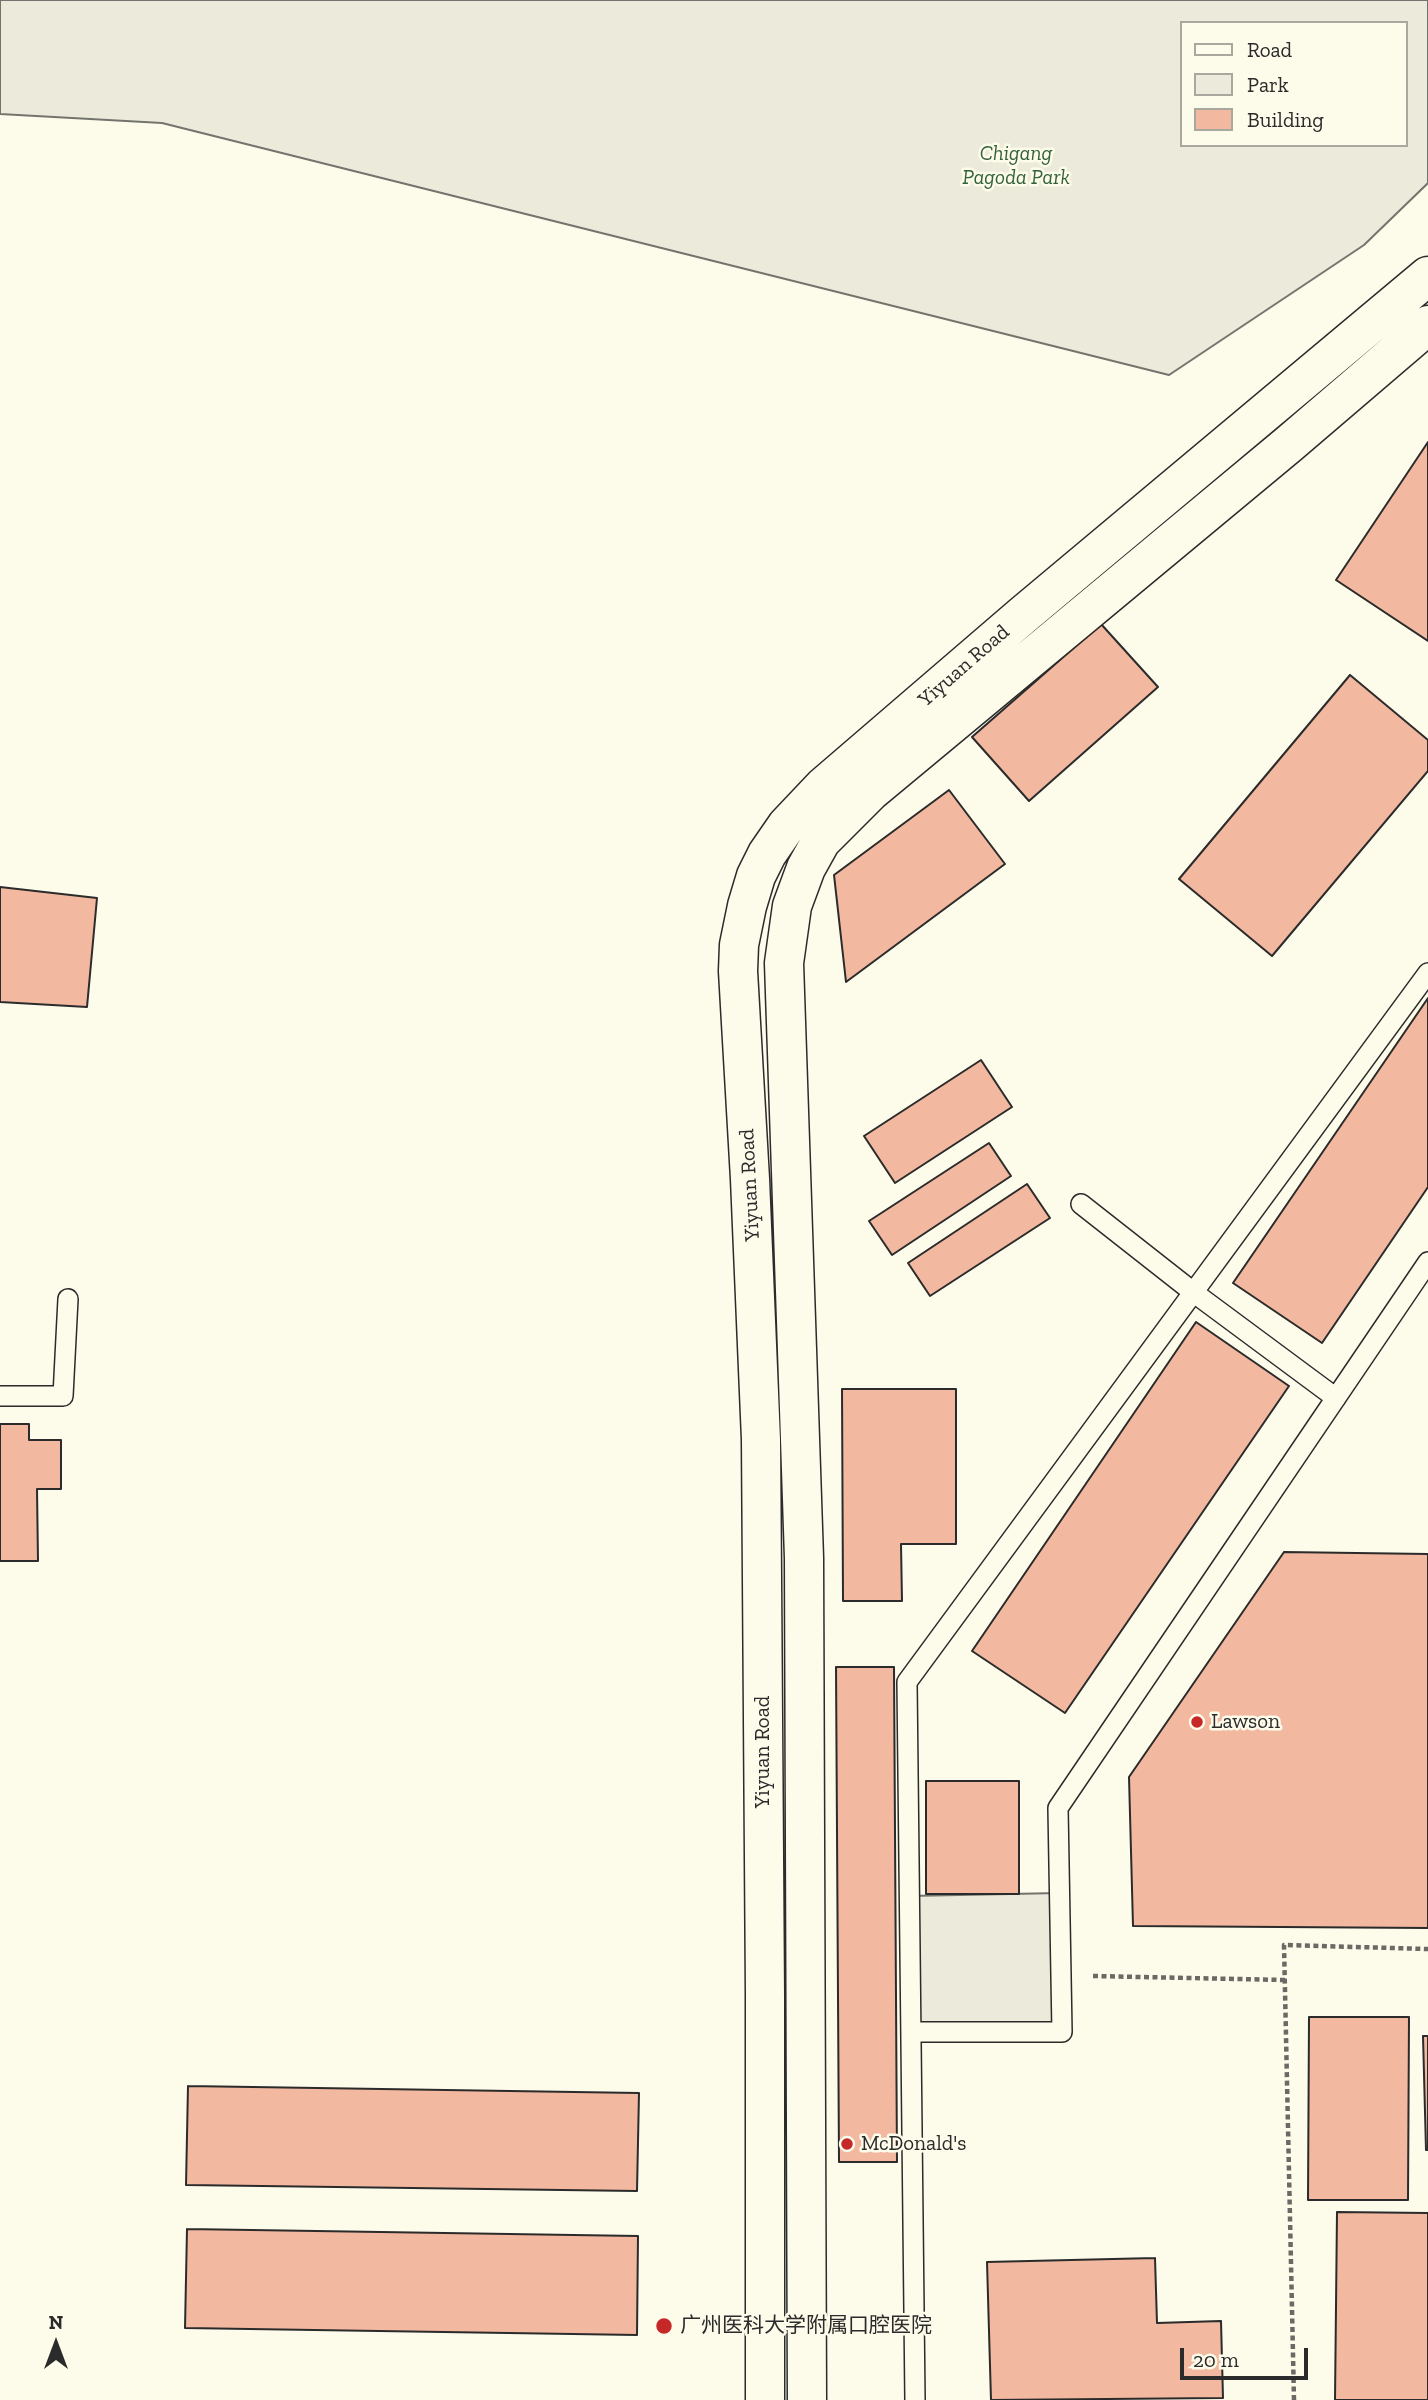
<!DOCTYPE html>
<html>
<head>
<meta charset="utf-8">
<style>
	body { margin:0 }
	#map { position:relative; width:1428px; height:2400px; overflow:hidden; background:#fdfbea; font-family:"Zilla Slab",serif }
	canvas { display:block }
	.legend { position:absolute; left:1180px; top:21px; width:228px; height:126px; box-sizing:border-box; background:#fdfbea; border:2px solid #a9a89e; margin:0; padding:9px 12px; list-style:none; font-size:21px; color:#2b2b2b }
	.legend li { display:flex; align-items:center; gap:14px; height:35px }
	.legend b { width:35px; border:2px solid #a9a89e }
	.north { position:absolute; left:21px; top:2309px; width:70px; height:70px; -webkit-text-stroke:5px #fdfbea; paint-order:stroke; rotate:0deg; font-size:19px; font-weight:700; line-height:28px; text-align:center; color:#2b2b2b }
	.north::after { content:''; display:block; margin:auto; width:24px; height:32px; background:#2b2b2b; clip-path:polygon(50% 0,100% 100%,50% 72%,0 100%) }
	.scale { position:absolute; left:1180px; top:2348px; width:128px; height:32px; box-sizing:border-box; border:4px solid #2b2b2b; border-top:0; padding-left:9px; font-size:21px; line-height:24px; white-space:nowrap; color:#2b2b2b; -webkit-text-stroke:5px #fdfbea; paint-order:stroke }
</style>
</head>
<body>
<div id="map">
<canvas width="1428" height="2400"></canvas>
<ul class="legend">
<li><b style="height:9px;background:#fdfbea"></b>Road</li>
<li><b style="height:19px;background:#ecebdb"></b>Park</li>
<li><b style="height:19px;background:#f2b8a0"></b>Building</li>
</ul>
<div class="north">N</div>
<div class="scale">20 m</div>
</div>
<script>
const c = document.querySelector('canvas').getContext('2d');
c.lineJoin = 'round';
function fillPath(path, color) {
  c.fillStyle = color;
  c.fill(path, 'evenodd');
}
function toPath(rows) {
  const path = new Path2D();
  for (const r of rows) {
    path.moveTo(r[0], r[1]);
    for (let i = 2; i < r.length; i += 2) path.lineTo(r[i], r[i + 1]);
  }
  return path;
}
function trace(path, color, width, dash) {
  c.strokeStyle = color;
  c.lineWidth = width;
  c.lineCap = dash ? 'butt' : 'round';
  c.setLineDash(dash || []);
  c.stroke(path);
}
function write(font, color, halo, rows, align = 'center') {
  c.font = font + ' "Zilla Slab","Noto Sans SC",serif';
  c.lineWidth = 5;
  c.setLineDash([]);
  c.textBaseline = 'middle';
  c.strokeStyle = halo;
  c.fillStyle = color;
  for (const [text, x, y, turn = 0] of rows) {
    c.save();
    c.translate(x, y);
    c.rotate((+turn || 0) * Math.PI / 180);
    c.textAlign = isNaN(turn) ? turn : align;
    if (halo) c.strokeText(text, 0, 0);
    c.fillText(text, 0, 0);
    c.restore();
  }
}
const green = toPath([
	[0,0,1428,0,1428,183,1364,245,1169,375,162,123,0,114,0,0],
	[1181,23,1405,23,1405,145,1181,145,1181,23]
]);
fillPath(green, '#ecebdb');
trace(green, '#74746e', 2);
const parking = toPath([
	[1060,1893,1062,2032,911,2032,909,1896,1060,1893]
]);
fillPath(parking, '#eceadb');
trace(parking, '#74746e', 2);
const building = toPath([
	[1428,442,1428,641,1336,580,1428,442],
	[1101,624,1158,687,1029,801,972,737,1101,624],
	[1350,675,1428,740,1428,771,1272,956,1179,879,1350,675],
	[949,790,1005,864,846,982,834,875,949,790],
	[0,887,97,898,87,1007,0,1002,0,887],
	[1428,998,1428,1187,1322,1343,1233,1283,1428,998],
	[981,1060,1012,1107,895,1183,864,1136,981,1060],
	[989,1143,1011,1176,892,1255,869,1221,989,1143],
	[1027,1184,1050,1218,930,1296,908,1263,1027,1184],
	[1196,1322,1289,1386,1065,1713,972,1651,1196,1322],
	[842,1389,956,1389,956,1544,901,1544,902,1601,843,1601,842,1389],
	[0,1424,29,1424,29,1440,61,1440,61,1489,37,1489,38,1561,0,1561,0,1424],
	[1284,1552,1428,1554,1428,1928,1133,1926,1129,1777,1284,1552],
	[836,1667,894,1667,897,2162,839,2162,836,1667],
	[926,1781,1019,1781,1019,1894,926,1894,926,1781],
	[1309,2017,1409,2017,1408,2200,1308,2200,1309,2017],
	[1423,2036,1428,2036,1428,2150,1426,2150,1423,2036],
	[188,2086,639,2093,637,2191,186,2185,188,2086],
	[1337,2212,1428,2213,1428,2400,1335,2400,1337,2212],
	[187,2229,638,2236,637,2335,185,2328,187,2229],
	[1155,2258,1157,2323,1221,2321,1223,2398,991,2400,987,2262,1155,2258]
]);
fillPath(building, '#f2b8a0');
trace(building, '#2b2b2b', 2);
const service = toPath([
	[1081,1204,1193,1292,1336,1398],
	[0,1396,63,1396,68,1299],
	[911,2032,1062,2032,1058,1808,1428,1262],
	[915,2400,907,1682,1428,973]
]);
const tertiary = toPath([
	[765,2400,765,1996,761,1440,750,1179,738,971,739,945,747,906,756,876,767,854,787,825,823,787,1023,615,1428,276],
	[807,2400,804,1558,784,963,792,906,806,868,821,841,870,792,1289,444,1428,325]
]);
trace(service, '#2b2b2b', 22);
trace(tertiary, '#2b2b2b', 41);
trace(toPath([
	[1093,1976,1285,1980],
	[1294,2400,1284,1945,1428,1949]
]), '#6a6964', 4.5, [5, 3.5]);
trace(service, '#fdfbea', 19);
trace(tertiary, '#fdfbea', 38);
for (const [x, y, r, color] of [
	[1197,1722,7,"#c62828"],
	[847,2144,7,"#c62828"],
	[664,2326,9,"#c62828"]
]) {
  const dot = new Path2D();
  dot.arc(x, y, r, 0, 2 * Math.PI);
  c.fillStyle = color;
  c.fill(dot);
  trace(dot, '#fdfbea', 2.5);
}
write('italic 21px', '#34623c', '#fdfbea', [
	["Chigang",1016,154],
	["Pagoda Park",1016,178]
]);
write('21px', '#2b2b2b', '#fdfbea', [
	["Yiyuan Road",964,666,-41],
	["Yiyuan Road",750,1185,-93],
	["Yiyuan Road",763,1752,-90]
]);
write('21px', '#2b2b2b', '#fdfbea', [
	["Lawson",1211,1722],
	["McDonald's",861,2144],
	["广州医科大学附属口腔医院",680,2326]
], 'left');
</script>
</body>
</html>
